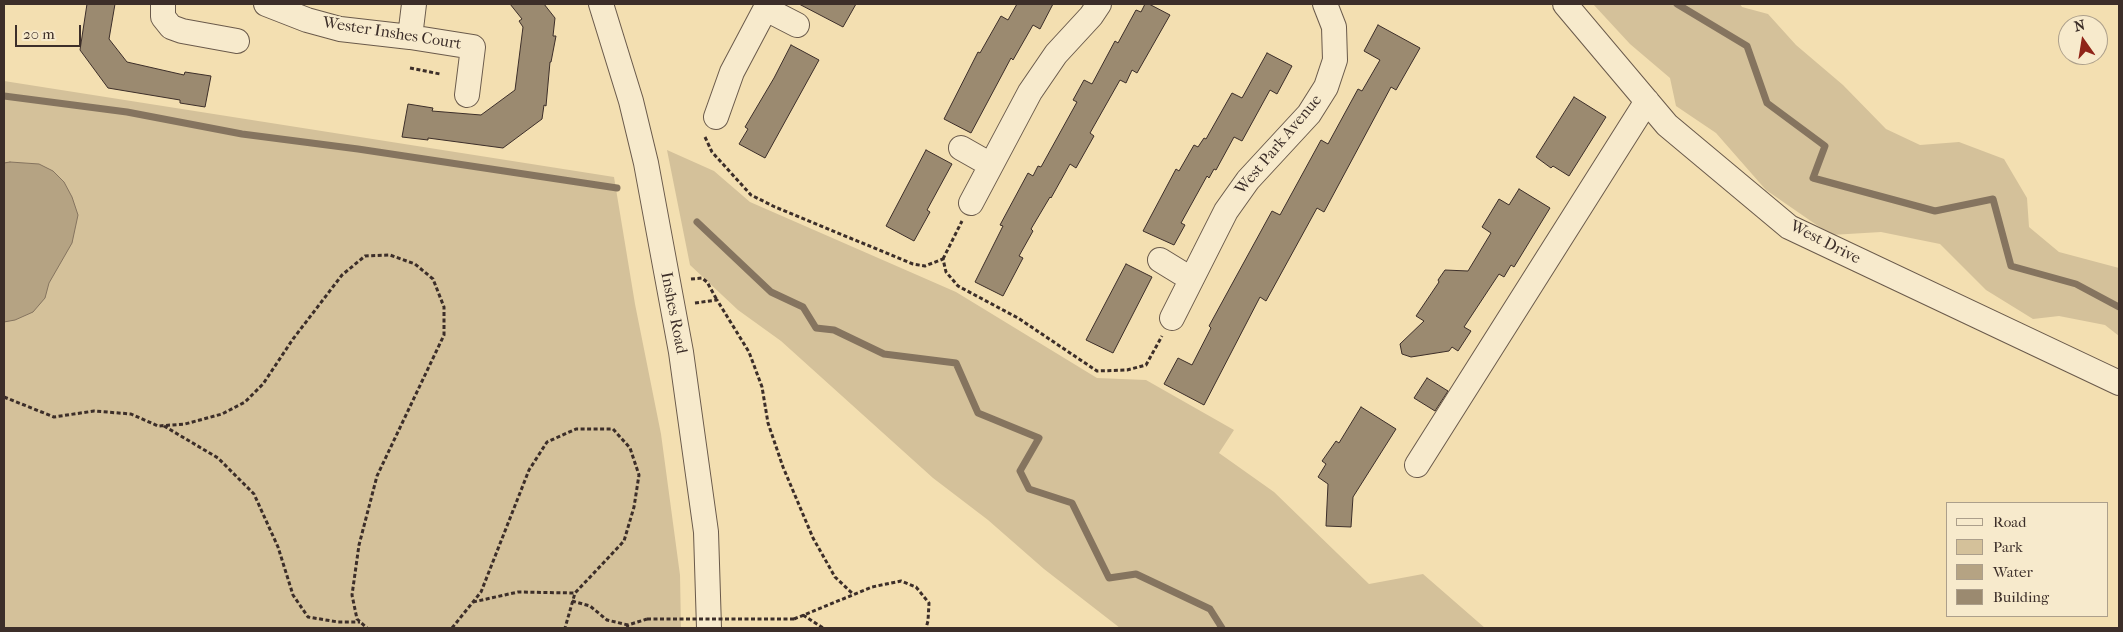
<!DOCTYPE html>
<html>
<head>
<meta charset="utf-8">
<style>
	body { margin:0 }
	#map { position:relative; width:2123px; height:632px; overflow:hidden; background:#f3dfb1; font-family:"IM FELL French Canon",serif }
	canvas { display:block }
	.frame { position:absolute; inset:0; border:5px solid #3c2e29; pointer-events:none }
	.legend { position:absolute; left:1946px; top:502px; width:162px; height:115px; box-sizing:border-box; background:#f7eacc; border:1px solid #ac9f8b; margin:0; padding:6px 9px; list-style:none; font-size:15px; color:#3c2e29 }
	.legend li { display:flex; align-items:center; gap:10px; height:25px }
	.legend b { width:25px; border:1px solid #ac9f8b }
	.north { position:absolute; left:2058px; top:15px; width:50px; height:50px; box-sizing:border-box; background:#f7eacc; border:1px solid #ac9f8b; border-radius:50%; rotate:347deg; font-size:14px; font-weight:700; line-height:20px; text-align:center; color:#3c2e29 }
	.north::after { content:''; display:block; margin:auto; width:18px; height:22px; background:#8f2418; clip-path:polygon(50% 0,100% 100%,50% 72%,0 100%) }
	.scale { position:absolute; left:15px; top:25px; width:66px; height:22px; box-sizing:border-box; border:2px solid #3c2e29; border-top:0; padding-left:6px; font-size:15px; line-height:18px; white-space:nowrap; color:#3c2e29; -webkit-text-stroke:4px #f7eacc; paint-order:stroke }
</style>
</head>
<body>
<div id="map">
<canvas width="2123" height="632"></canvas>
<div class="frame"></div>
<ul class="legend">
<li><b style="height:6px;background:#f7eacc"></b>Road</li>
<li><b style="height:14px;background:#d4c19a"></b>Park</li>
<li><b style="height:14px;background:#b5a383"></b>Water</li>
<li><b style="height:14px;background:#9b8a70"></b>Building</li>
</ul>
<div class="north">N</div>
<div class="scale">20 m</div>
</div>
<script>
const c = document.querySelector('canvas').getContext('2d');
c.lineJoin = 'round';
function fillPath(path, color) {
  c.fillStyle = color;
  c.fill(path, 'evenodd');
}
function toPath(rows) {
  const path = new Path2D();
  for (const r of rows) {
    path.moveTo(r[0], r[1]);
    for (let i = 2; i < r.length; i += 2) path.lineTo(r[i], r[i + 1]);
  }
  return path;
}
function trace(path, color, width, dash) {
  c.strokeStyle = color;
  c.lineWidth = width;
  c.lineCap = dash ? 'butt' : 'round';
  c.setLineDash(dash || []);
  c.stroke(path);
}
function write(font, color, halo, rows, align = 'center') {
  c.font = font + ' "IM FELL French Canon",serif';
  c.lineWidth = 4;
  c.setLineDash([]);
  c.textBaseline = 'middle';
  c.strokeStyle = halo;
  c.fillStyle = color;
  for (const [text, x, y, turn = 0] of rows) {
    c.save();
    c.translate(x, y);
    c.rotate((+turn || 0) * Math.PI / 180);
    c.textAlign = isNaN(turn) ? turn : align;
    if (halo) c.strokeText(text, 0, 0);
    c.fillText(text, 0, 0);
    c.restore();
  }
}
fillPath(toPath([
	[1593,4,1740,4,1742,7,1768,14,1796,45,1843,85,1886,129,1920,145,1959,142,2004,159,2027,198,2029,227,2059,252,2119,268,2119,336,2105,325,2059,316,2033,319,1986,290,1940,244,1881,232,1831,235,1766,190,1716,133,1676,106,1670,78,1630,44],
	[4,81,614,177,635,304,661,434,680,575,681,628,4,628],
	[667,150,714,171,750,202,956,292,1097,378,1146,380,1234,430,1219,453,1274,492,1369,584,1423,574,1485,628,1120,628,1044,569,988,520,933,478,781,341,738,310,690,265]
]), '#d4c19a');
const water = toPath([
	[10,162,39,164,53,171,64,182,72,197,78,215,72,243,49,283,45,298,33,312,15,320,4,322,4,163,10,162]
]);
fillPath(water, '#b5a383');
trace(water, '#85745f', 1);
trace(toPath([
	[1677,4,1747,46,1767,103,1825,146,1813,178,1935,211,1993,199,2011,266,2076,284,2119,307],
	[4,96,127,112,242,134,358,149,617,188],
	[697,222,771,292,803,307,816,328,834,330,884,354,956,363,978,413,1039,438,1020,471,1029,489,1072,503,1109,578,1136,574,1210,609,1222,628]
]), '#85745f', 7);
const building = toPath([
	[87,4,115,4,109,39,127,62,184,75,185,72,211,76,205,107,180,103,180,100,108,88,80,50,87,4],
	[510,4,544,4,555,18,553,36,556,36,551,62,550,62,546,106,544,105,542,119,503,148,428,138,428,140,402,137,408,104,433,108,432,111,481,115,515,90,523,27,519,21,522,19,510,4],
	[799,4,856,4,843,27,799,4],
	[1017,4,1053,4,1040,29,1033,25,1013,60,1011,58,971,133,944,119,978,52,980,53,1001,16,1008,20,1017,4],
	[1145,4,1149,4,1170,15,1137,73,1132,70,1126,83,1120,80,1090,133,1094,136,1076,168,1070,164,1051,198,1050,197,1031,229,1033,231,1019,256,1023,258,1003,296,975,282,1003,226,1000,225,1028,173,1033,176,1038,166,1041,167,1077,102,1073,100,1084,80,1092,84,1115,41,1118,43,1136,10,1141,12,1145,4],
	[1378,25,1420,48,1396,90,1391,87,1324,212,1317,208,1266,301,1260,297,1204,405,1164,384,1178,358,1192,365,1211,328,1209,326,1272,211,1280,215,1321,140,1328,144,1358,89,1362,91,1380,60,1364,51,1378,25],
	[791,45,819,60,765,158,739,144,748,129,745,127,774,78,791,45],
	[1267,53,1292,66,1277,94,1270,90,1242,141,1234,137,1216,170,1214,169,1209,178,1207,176,1181,223,1185,225,1174,245,1143,231,1176,169,1179,171,1194,145,1198,147,1204,138,1206,139,1232,93,1242,98,1267,53],
	[1574,97,1606,117,1569,176,1553,166,1551,168,1536,157,1574,97],
	[926,150,952,164,927,210,930,212,914,241,886,226,926,150],
	[1519,189,1550,208,1514,267,1511,265,1504,277,1499,274,1464,327,1471,331,1458,351,1452,347,1449,351,1411,357,1402,354,1400,344,1424,321,1416,316,1439,282,1438,280,1445,270,1468,271,1491,233,1482,227,1499,199,1509,205,1519,189],
	[1126,264,1152,277,1113,353,1086,340,1126,264],
	[1427,378,1448,391,1435,411,1414,398,1427,378],
	[1361,407,1396,429,1353,497,1351,527,1326,526,1328,484,1318,477,1326,464,1322,461,1336,441,1339,443,1361,407]
]);
fillPath(building, '#9b8a70');
trace(building, '#3c2e29', 1);
const minor = toPath([
	[163,4,163,17,171,27,182,31,237,41],
	[266,4,307,20,340,29,410,37,473,47,467,95],
	[601,4,631,101,646,163,681,352,706,532,709,628],
	[1565,4,1667,125,1789,227,2119,383],
	[766,9,797,25],
	[410,37,414,4],
	[716,117,732,72,768,4],
	[961,148,991,165],
	[971,203,1030,92,1056,54,1091,16,1099,4],
	[1160,260,1191,279],
	[1172,318,1226,211,1248,180,1309,114,1326,87,1335,60,1334,27,1325,4],
	[1417,465,1647,101]
]);
trace(minor, '#6a5a4b', 26);
trace(toPath([
	[410,68,440,74],
	[705,137,712,152,751,195,775,207,913,264,925,266,943,259,946,272,958,286,1018,318,1097,371,1127,370,1146,365,1162,336],
	[943,259,962,221],
	[691,279,702,278,707,282,717,300],
	[695,303,717,300,749,352,762,387,768,423,783,467,813,538,835,577,853,594],
	[4,397,54,417,94,411,131,414,158,426,185,424,222,414,245,402,263,384,293,339,342,275,365,256,390,255,415,264,433,279,444,307,444,335,377,476,359,545,352,595,357,619,367,628],
	[164,426,218,458,254,494,278,547,293,595,308,617,338,622,360,622],
	[572,601,590,606,607,620,628,625],
	[473,602,518,592,575,593],
	[803,615,823,628],
	[794,619,872,587,901,581,916,587,929,603,928,621,926,628],
	[452,628,481,592,529,470,547,442,576,429,613,429,630,448,639,475,634,507,624,541,575,593,565,628],
	[627,628,628,625,647,619]
]), '#3c2e29', 3, [4, 2.5]);
trace(minor, '#f7eacc', 24);
trace(toPath([
	[647,619,794,619]
]), '#3c2e29', 3, [4, 2.5]);
write('16px', '#3c2e29', '#f7eacc', [
	["Wester Inshes Court",392,34,9],
	["West Park Avenue",1279,145,-50],
	["West Drive",1825,243,27],
	["Inshes Road",673,313,79]
]);
</script>
</body>
</html>
